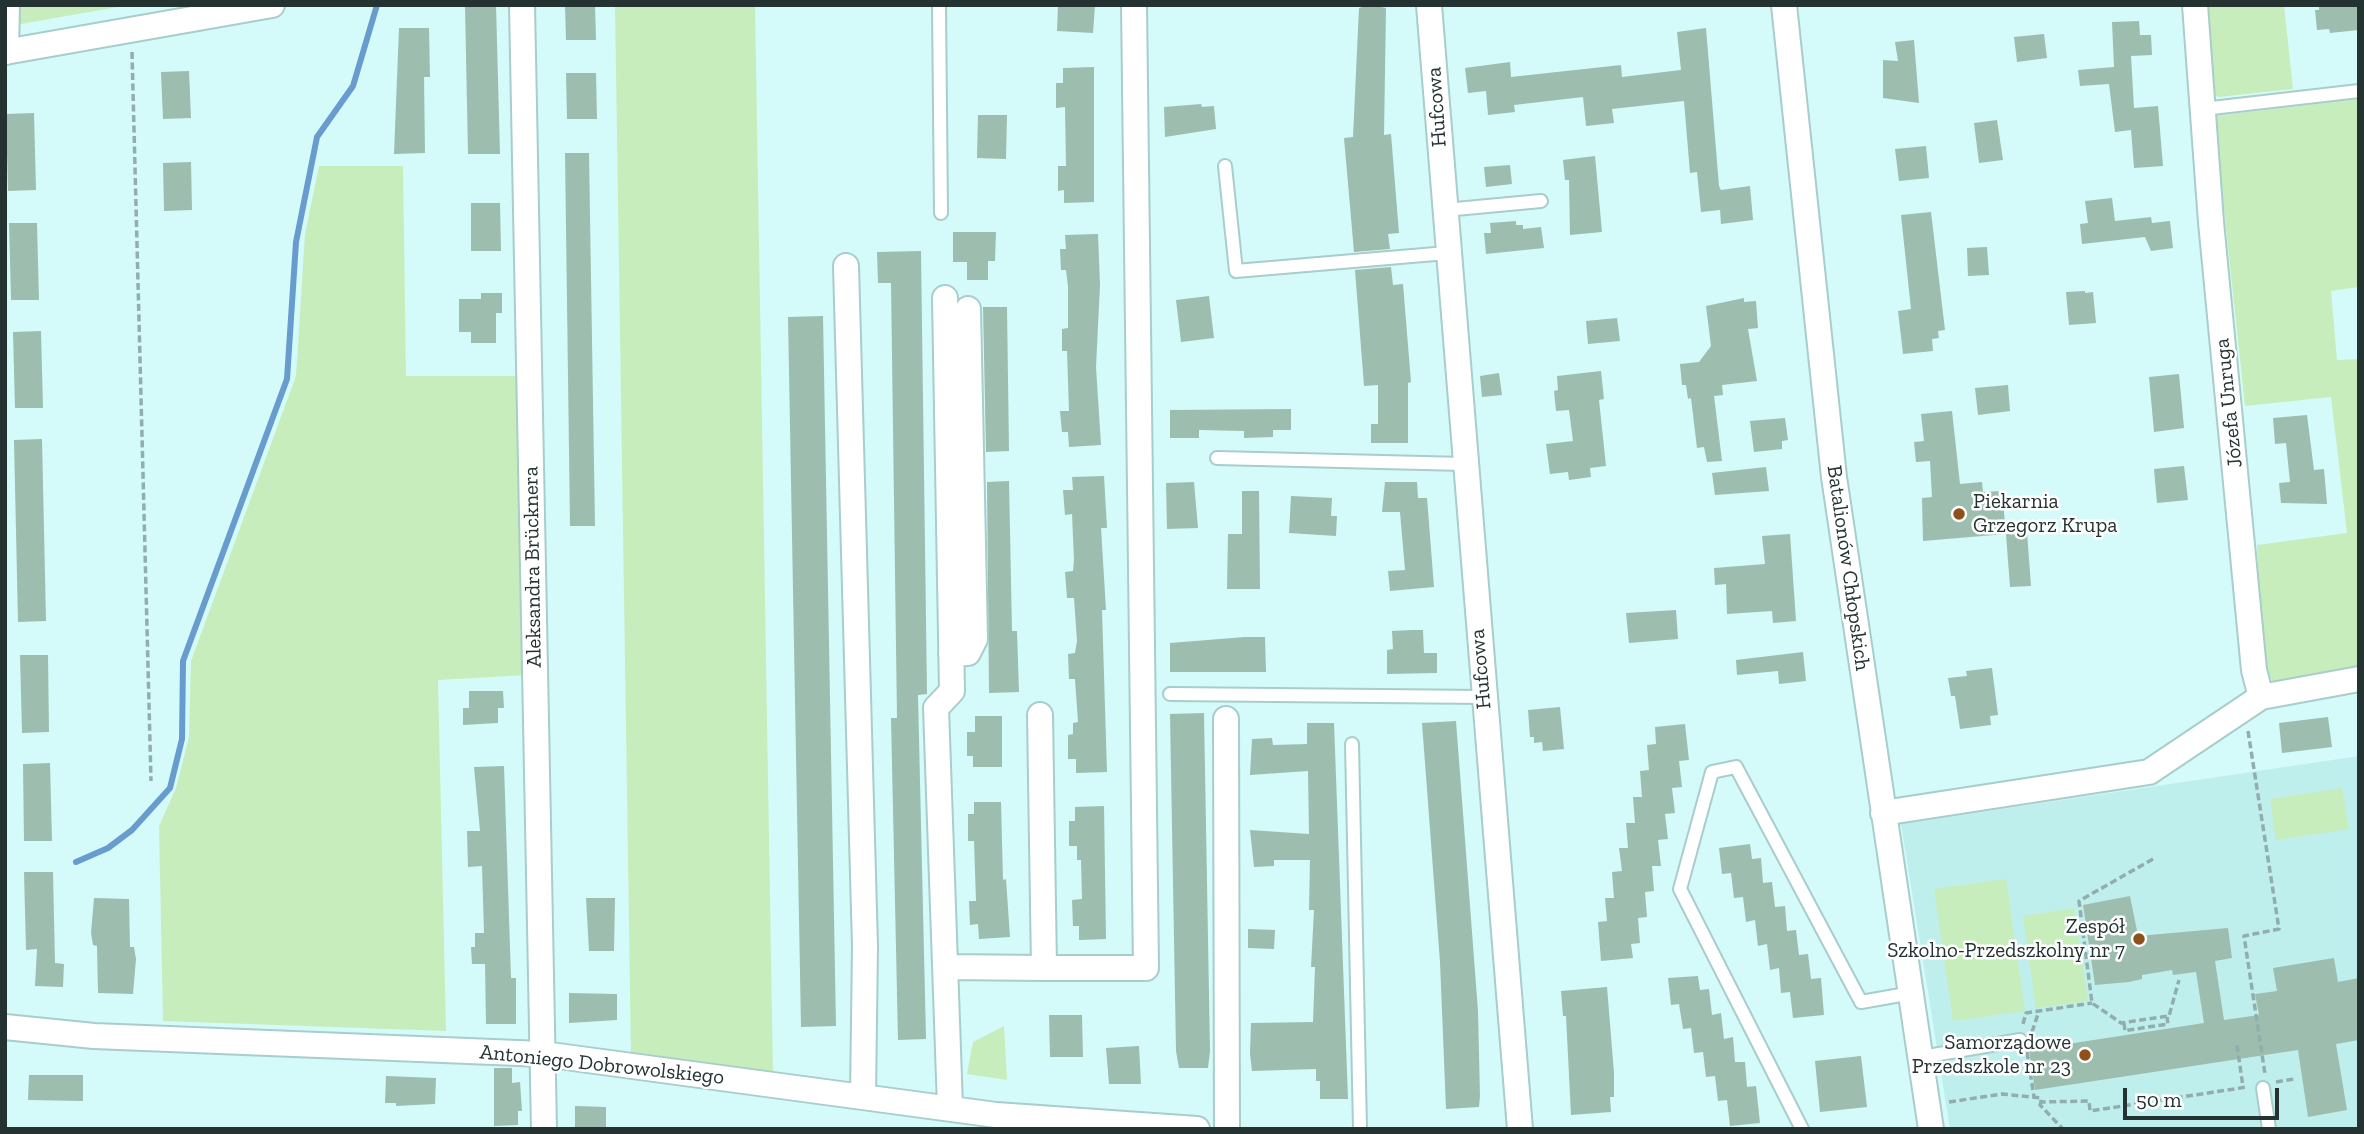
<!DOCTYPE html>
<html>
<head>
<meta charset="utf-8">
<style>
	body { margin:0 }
	#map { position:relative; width:2364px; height:1134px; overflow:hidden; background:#d4fbf9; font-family:"Zilla Slab",serif }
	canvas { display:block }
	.frame { position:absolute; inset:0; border:7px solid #243332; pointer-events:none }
	.scale { position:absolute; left:2123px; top:1088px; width:156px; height:32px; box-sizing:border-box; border:4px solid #243332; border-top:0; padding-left:9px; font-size:21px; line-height:24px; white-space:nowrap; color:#243332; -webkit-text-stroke:5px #fff; paint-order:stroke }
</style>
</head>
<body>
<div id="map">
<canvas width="2364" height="1134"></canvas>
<div class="frame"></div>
<div class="scale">50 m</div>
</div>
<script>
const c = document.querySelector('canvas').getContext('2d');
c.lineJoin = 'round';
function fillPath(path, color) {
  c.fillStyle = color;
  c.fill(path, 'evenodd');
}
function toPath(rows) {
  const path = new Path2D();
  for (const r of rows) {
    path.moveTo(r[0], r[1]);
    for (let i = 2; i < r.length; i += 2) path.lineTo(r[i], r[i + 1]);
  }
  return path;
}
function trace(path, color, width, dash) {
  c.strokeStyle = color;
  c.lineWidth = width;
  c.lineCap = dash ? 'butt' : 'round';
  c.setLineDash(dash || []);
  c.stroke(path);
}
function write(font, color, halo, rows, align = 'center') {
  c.font = font + ' "Zilla Slab",serif';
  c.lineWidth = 5;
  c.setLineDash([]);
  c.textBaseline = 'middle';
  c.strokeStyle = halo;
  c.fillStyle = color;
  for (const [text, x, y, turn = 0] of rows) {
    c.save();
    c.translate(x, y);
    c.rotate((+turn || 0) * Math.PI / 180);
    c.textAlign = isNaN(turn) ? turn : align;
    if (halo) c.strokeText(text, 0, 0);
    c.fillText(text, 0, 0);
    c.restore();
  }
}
fillPath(toPath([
	[2359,756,2359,1129,1950,1129,1901,824]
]), '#bfefed');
fillPath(toPath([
	[16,5,129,5,15,25],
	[615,5,755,5,773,1076,631,1056],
	[2204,5,2284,5,2293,89,2219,97,2208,91],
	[2359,99,2359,287,2331,291,2337,360,2359,359,2359,670,2276,685,2262,667,2257,545,2347,533,2331,397,2245,406,2214,116],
	[319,166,403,166,406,376,521,376,527,675,438,680,446,1031,163,1021,159,826,176,788,189,737,191,661,296,376,305,234],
	[2342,788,2349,829,2276,840,2270,799],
	[2006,879,2025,1011,1953,1021,1934,889],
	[2074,908,2088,1001,2036,1008,2023,916],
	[1004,1026,1007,1080,967,1074,973,1042]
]), '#c8edbc');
trace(toPath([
	[76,862,108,848,132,830,170,788,182,739,183,661,287,379,296,242,317,137,353,86,377,5]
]), '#689cce', 6);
fillPath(toPath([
	[465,5,496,5,500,154,468,154],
	[565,5,595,5,596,40,566,40],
	[1058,5,1095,5,1093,33,1057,31],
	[1370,5,1386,8,1384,135,1391,134,1399,233,1388,234,1390,249,1354,252,1344,138,1353,137,1359,8],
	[2319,5,2359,5,2359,30,2330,33,2329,29,2317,30,2315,10,2319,10],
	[2139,21,2140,35,2151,35,2152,55,2131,56,2134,108,2158,106,2163,166,2134,168,2131,130,2115,132,2109,84,2080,86,2078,70,2114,67,2112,22],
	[399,28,429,28,430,77,424,77,425,153,394,154],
	[1706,28,1719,186,1721,190,1750,186,1753,220,1721,224,1720,210,1701,212,1697,172,1690,173,1684,101,1612,109,1614,123,1586,126,1583,97,1514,105,1515,112,1488,115,1486,91,1468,93,1465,68,1510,62,1511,77,1621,65,1622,77,1681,70,1677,32],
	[2044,34,2047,58,2017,62,2014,37],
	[1914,40,1919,103,1883,98,1883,60,1898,61,1895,42],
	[1094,67,1094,202,1064,203,1064,190,1058,191,1058,166,1066,166,1065,107,1056,108,1056,83,1063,83,1063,68],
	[189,71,191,118,163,119,161,72],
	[566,73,596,73,597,119,567,119],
	[1201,104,1202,107,1214,106,1216,129,1165,137,1164,107],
	[34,113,36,190,8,191,6,114],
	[978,115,1007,115,1006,159,977,158],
	[1997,120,2003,160,1979,163,1974,123],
	[1926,146,1929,178,1899,181,1895,149],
	[565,153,589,153,595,526,570,526],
	[1595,156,1602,232,1570,235,1569,180,1565,180,1563,160],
	[191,162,192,210,164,211,163,163],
	[1510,165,1512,184,1486,187,1484,167],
	[2112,198,2115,221,2151,217,2152,223,2170,221,2173,248,2151,251,2145,237,2082,244,2080,224,2088,223,2085,201],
	[471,203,500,203,501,251,471,251],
	[1931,212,1945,330,1938,331,1939,338,1932,339,1933,351,1903,354,1898,311,1911,309,1901,215],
	[1516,221,1516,225,1523,225,1523,229,1541,227,1544,248,1486,254,1484,233,1491,233,1490,223],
	[9,223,37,223,39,300,11,300],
	[953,232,996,232,995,261,988,261,988,280,967,280,967,262,953,262],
	[1098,234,1100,285,1096,367,1101,445,1069,447,1068,432,1062,432,1060,411,1069,411,1067,351,1062,351,1062,329,1068,328,1068,286,1066,270,1061,270,1060,249,1066,249,1065,235],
	[1987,247,1989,275,1968,276,1967,248],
	[921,251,927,694,918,695,926,1039,898,1040,891,718,897,718,891,283,878,283,877,252],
	[1391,267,1393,285,1403,284,1411,382,1408,383,1408,443,1371,443,1371,424,1378,424,1378,385,1364,386,1355,270],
	[2085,291,2085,293,2093,292,2096,323,2069,325,2066,292],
	[481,293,502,293,502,313,496,313,496,343,471,343,471,332,459,332,459,299,481,299],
	[1209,296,1214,338,1181,342,1176,300],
	[1744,298,1744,302,1756,301,1758,328,1748,329,1757,381,1722,385,1723,395,1714,396,1722,461,1707,462,1704,447,1697,448,1691,398,1688,399,1686,385,1682,385,1680,364,1699,362,1711,346,1706,306],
	[983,307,1007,307,1009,451,986,452],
	[823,316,836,1026,801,1027,788,317],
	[1617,318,1620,341,1588,344,1586,321],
	[41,331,43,408,15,408,13,332],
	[1601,371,1604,399,1599,400,1606,466,1590,468,1591,477,1569,480,1568,472,1550,474,1546,444,1573,441,1569,410,1556,411,1554,391,1558,390,1557,376],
	[1499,373,1502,395,1482,397,1480,376],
	[2179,374,2184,428,2154,432,2149,377],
	[2008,385,2010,411,1978,415,1975,388],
	[1291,409,1291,430,1273,430,1273,437,1244,438,1244,431,1199,430,1199,438,1170,438,1170,410],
	[1952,411,1960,484,1982,482,1983,492,2002,491,2006,534,1923,541,1922,498,1932,497,1930,461,1916,462,1914,442,1924,441,1921,414],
	[2307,415,2314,470,2324,469,2327,504,2281,503,2279,483,2290,482,2286,443,2275,444,2273,418],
	[1785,418,1788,440,1782,441,1782,449,1754,452,1750,421],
	[42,439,46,621,18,622,14,440],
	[2184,466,2188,500,2157,503,2154,469],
	[1766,467,1769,491,1715,495,1712,473],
	[1104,476,1107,528,1101,528,1106,610,1102,610,1107,772,1076,773,1076,759,1068,759,1068,735,1073,734,1073,723,1078,722,1075,679,1069,679,1068,654,1075,653,1077,641,1074,598,1067,598,1065,572,1073,571,1074,560,1072,514,1065,515,1063,490,1073,490,1072,477],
	[1009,481,1012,631,1017,631,1019,692,989,693,987,482],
	[1194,482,1198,528,1167,529,1166,483],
	[1385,482,1417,482,1418,498,1427,498,1434,587,1390,591,1388,571,1405,570,1400,512,1382,512],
	[1242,491,1259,491,1260,589,1227,589,1228,534,1242,534],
	[1291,496,1332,498,1331,516,1337,516,1336,536,1289,533],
	[2027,532,2031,586,2010,587,2006,534],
	[1790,534,1796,621,1773,623,1772,611,1727,614,1726,584,1715,585,1714,568,1765,564,1762,536],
	[1676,610,1678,639,1629,643,1626,613],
	[1412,630,1423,630,1424,653,1437,653,1437,673,1387,674,1387,650,1393,649,1392,631],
	[1245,637,1265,637,1266,672,1170,672,1170,643],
	[1803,652,1806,681,1779,684,1778,671,1737,675,1736,660],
	[20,655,48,655,49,732,22,733],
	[1992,668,1998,715,1990,716,1991,725,1960,729,1955,696,1951,696,1948,678,1967,676,1966,671],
	[469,691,503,691,504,708,498,708,498,723,463,725,463,708,469,708],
	[1560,707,1564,749,1543,751,1542,742,1534,743,1534,737,1530,737,1528,710],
	[1204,713,1210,1051,1208,1068,1179,1068,1176,1051,1170,714],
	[975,716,1002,716,1002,767,973,767,973,756,967,756,967,732,975,732],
	[2328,717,2332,747,2282,753,2279,723],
	[1456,721,1478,1011,1480,1096,1479,1107,1446,1109,1440,962,1422,723],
	[1307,723,1334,723,1348,1099,1320,1099,1320,1081,1316,1081,1316,1069,1252,1071,1250,1054,1251,1023,1313,1022,1315,967,1311,967,1314,910,1309,910,1310,860,1274,860,1274,866,1254,867,1250,830,1309,834,1308,771,1250,775,1252,739,1272,738,1273,745,1307,744],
	[1685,724,1689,760,1679,761,1682,787,1672,788,1675,813,1665,814,1668,839,1658,840,1661,866,1652,866,1654,891,1645,892,1647,917,1638,918,1640,943,1631,944,1633,958,1601,961,1598,922,1607,921,1605,898,1614,898,1612,872,1622,871,1619,848,1628,848,1626,823,1635,823,1633,797,1642,797,1640,771,1649,770,1647,745,1656,744,1655,727],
	[50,763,52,841,24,841,23,764],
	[504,766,511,978,516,978,516,1024,486,1024,485,964,472,964,471,947,475,947,475,933,484,933,482,866,468,867,467,831,480,831,474,767],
	[974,802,1001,802,1003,880,1006,879,1010,937,979,939,978,924,970,925,969,901,976,901,974,841,968,841,968,814,974,814],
	[1104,806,1106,939,1079,940,1079,926,1073,926,1072,900,1082,899,1081,860,1077,860,1077,846,1069,846,1069,821,1075,821,1075,807],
	[1750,844,1752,859,1761,858,1763,883,1772,882,1775,907,1785,906,1787,931,1796,930,1799,955,1808,954,1811,979,1821,978,1824,1015,1793,1018,1790,992,1781,993,1779,968,1770,970,1767,944,1758,946,1755,920,1746,922,1743,897,1734,898,1731,873,1722,874,1719,848],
	[24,872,53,872,55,963,64,964,63,987,35,986,37,949,26,950],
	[2130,896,2138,936,2228,928,2232,958,2215,961,2224,1020,2259,1015,2255,994,2277,991,2273,968,2334,958,2338,982,2359,978,2359,1040,2336,1044,2347,1110,2308,1117,2298,1050,2035,1090,2029,1050,2204,1023,2196,972,2173,975,2172,970,2142,975,2142,979,2129,982,2095,985,2083,905],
	[94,898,129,899,130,947,134,947,136,959,133,994,98,993,97,946,93,945,91,933],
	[586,898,615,898,614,951,589,951],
	[1248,929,1275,930,1274,949,1248,948],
	[1698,976,1700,990,1709,989,1712,1015,1721,1013,1724,1039,1733,1037,1735,1062,1745,1062,1747,1087,1756,1086,1760,1123,1730,1126,1727,1100,1718,1101,1715,1076,1706,1077,1703,1052,1694,1053,1691,1028,1683,1029,1679,1004,1671,1005,1668,978],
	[1607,987,1614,1073,1614,1097,1610,1097,1611,1112,1571,1115,1566,1016,1563,1016,1561,991],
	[569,993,617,994,617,1020,569,1023],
	[1049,1015,1082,1015,1083,1057,1050,1057],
	[1139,1046,1141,1084,1109,1084,1106,1048],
	[1861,1056,1867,1107,1820,1112,1815,1061],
	[494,1068,512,1068,512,1083,520,1082,522,1111,518,1111,518,1125,494,1126],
	[29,1075,83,1075,83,1101,28,1100],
	[386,1076,436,1078,435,1104,396,1106,396,1103,385,1103],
	[575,1106,606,1107,606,1129,575,1129]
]), '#9dbdae');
const service = toPath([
	[939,5,941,213],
	[2203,109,2359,91],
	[1225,166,1236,271,1447,253],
	[1445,210,1541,201],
	[1217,458,1464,464],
	[1170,694,1484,697],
	[1352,744,1360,1129],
	[1922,1057,2020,1040],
	[2263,1088,2269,1129],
	[1802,1129,1680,889,1712,772,1736,767,1861,1002,1912,993]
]);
const minor = toPath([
	[522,5,544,1129],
	[1429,5,1520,1129],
	[1784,5,1834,477,1931,1129],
	[2195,5,2211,222,2254,670,2261,697],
	[5,52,272,5],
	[6,52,7,5],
	[846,266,865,946,863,1096],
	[945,298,952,691,936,708,950,1107],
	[951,654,968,653,975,639,968,309],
	[1226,719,1227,1129],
	[1883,813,2149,772,2261,697,2359,679],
	[945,967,1044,968,1040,715],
	[1044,968,1146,968,1134,5],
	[5,1027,94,1036,543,1054,996,1115,1197,1129]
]);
trace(service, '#a8cdcb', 16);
trace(minor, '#a8cdcb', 28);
trace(toPath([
	[132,52,151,781],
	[2248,731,2279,929,2244,936,2265,1074],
	[2153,859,2079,901,2092,1003,2121,1023,2169,1016,2179,980],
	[2124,1023,2125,1031,2129,1030,2168,1024,2167,1017],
	[2023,1024,2026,1013,2092,1003],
	[2032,1032,2039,1011],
	[2237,1045,2243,1087],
	[2027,1052,2034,1097],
	[2276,1082,2294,1079],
	[1949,1102,2002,1094,2041,1098,2041,1102,2089,1101,2090,1111,2247,1087],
	[2041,1102,2040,1105,2063,1129]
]), '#91aead', 3.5, [7, 3.5]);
trace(service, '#fff', 12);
trace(minor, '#fff', 24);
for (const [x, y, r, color] of [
	[1959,514,7,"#90501a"],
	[2139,939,7,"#90501a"],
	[2085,1055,7,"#90501a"]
]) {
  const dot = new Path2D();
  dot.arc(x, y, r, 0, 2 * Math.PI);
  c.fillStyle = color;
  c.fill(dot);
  trace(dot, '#fff', 2.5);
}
write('21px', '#243332', '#fff', [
	["Hufcowa",1437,107,-94],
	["Józefa Unruga",2229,403,-96],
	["Aleksandra Brücknera",533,567,-91],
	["Batalionów Chłopskich",1848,568,82],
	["Hufcowa",1481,669,-95],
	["Antoniego Dobrowolskiego",602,1065,6]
]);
write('21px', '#243332', '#fff', [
	["Piekarnia",1973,502,"left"],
	["Grzegorz Krupa",1973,526,"left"],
	["Zespół",2125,927],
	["Szkolno-Przedszkolny nr 7",2125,951],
	["Samorządowe",2071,1043],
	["Przedszkole nr 23",2071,1067]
], 'right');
</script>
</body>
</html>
